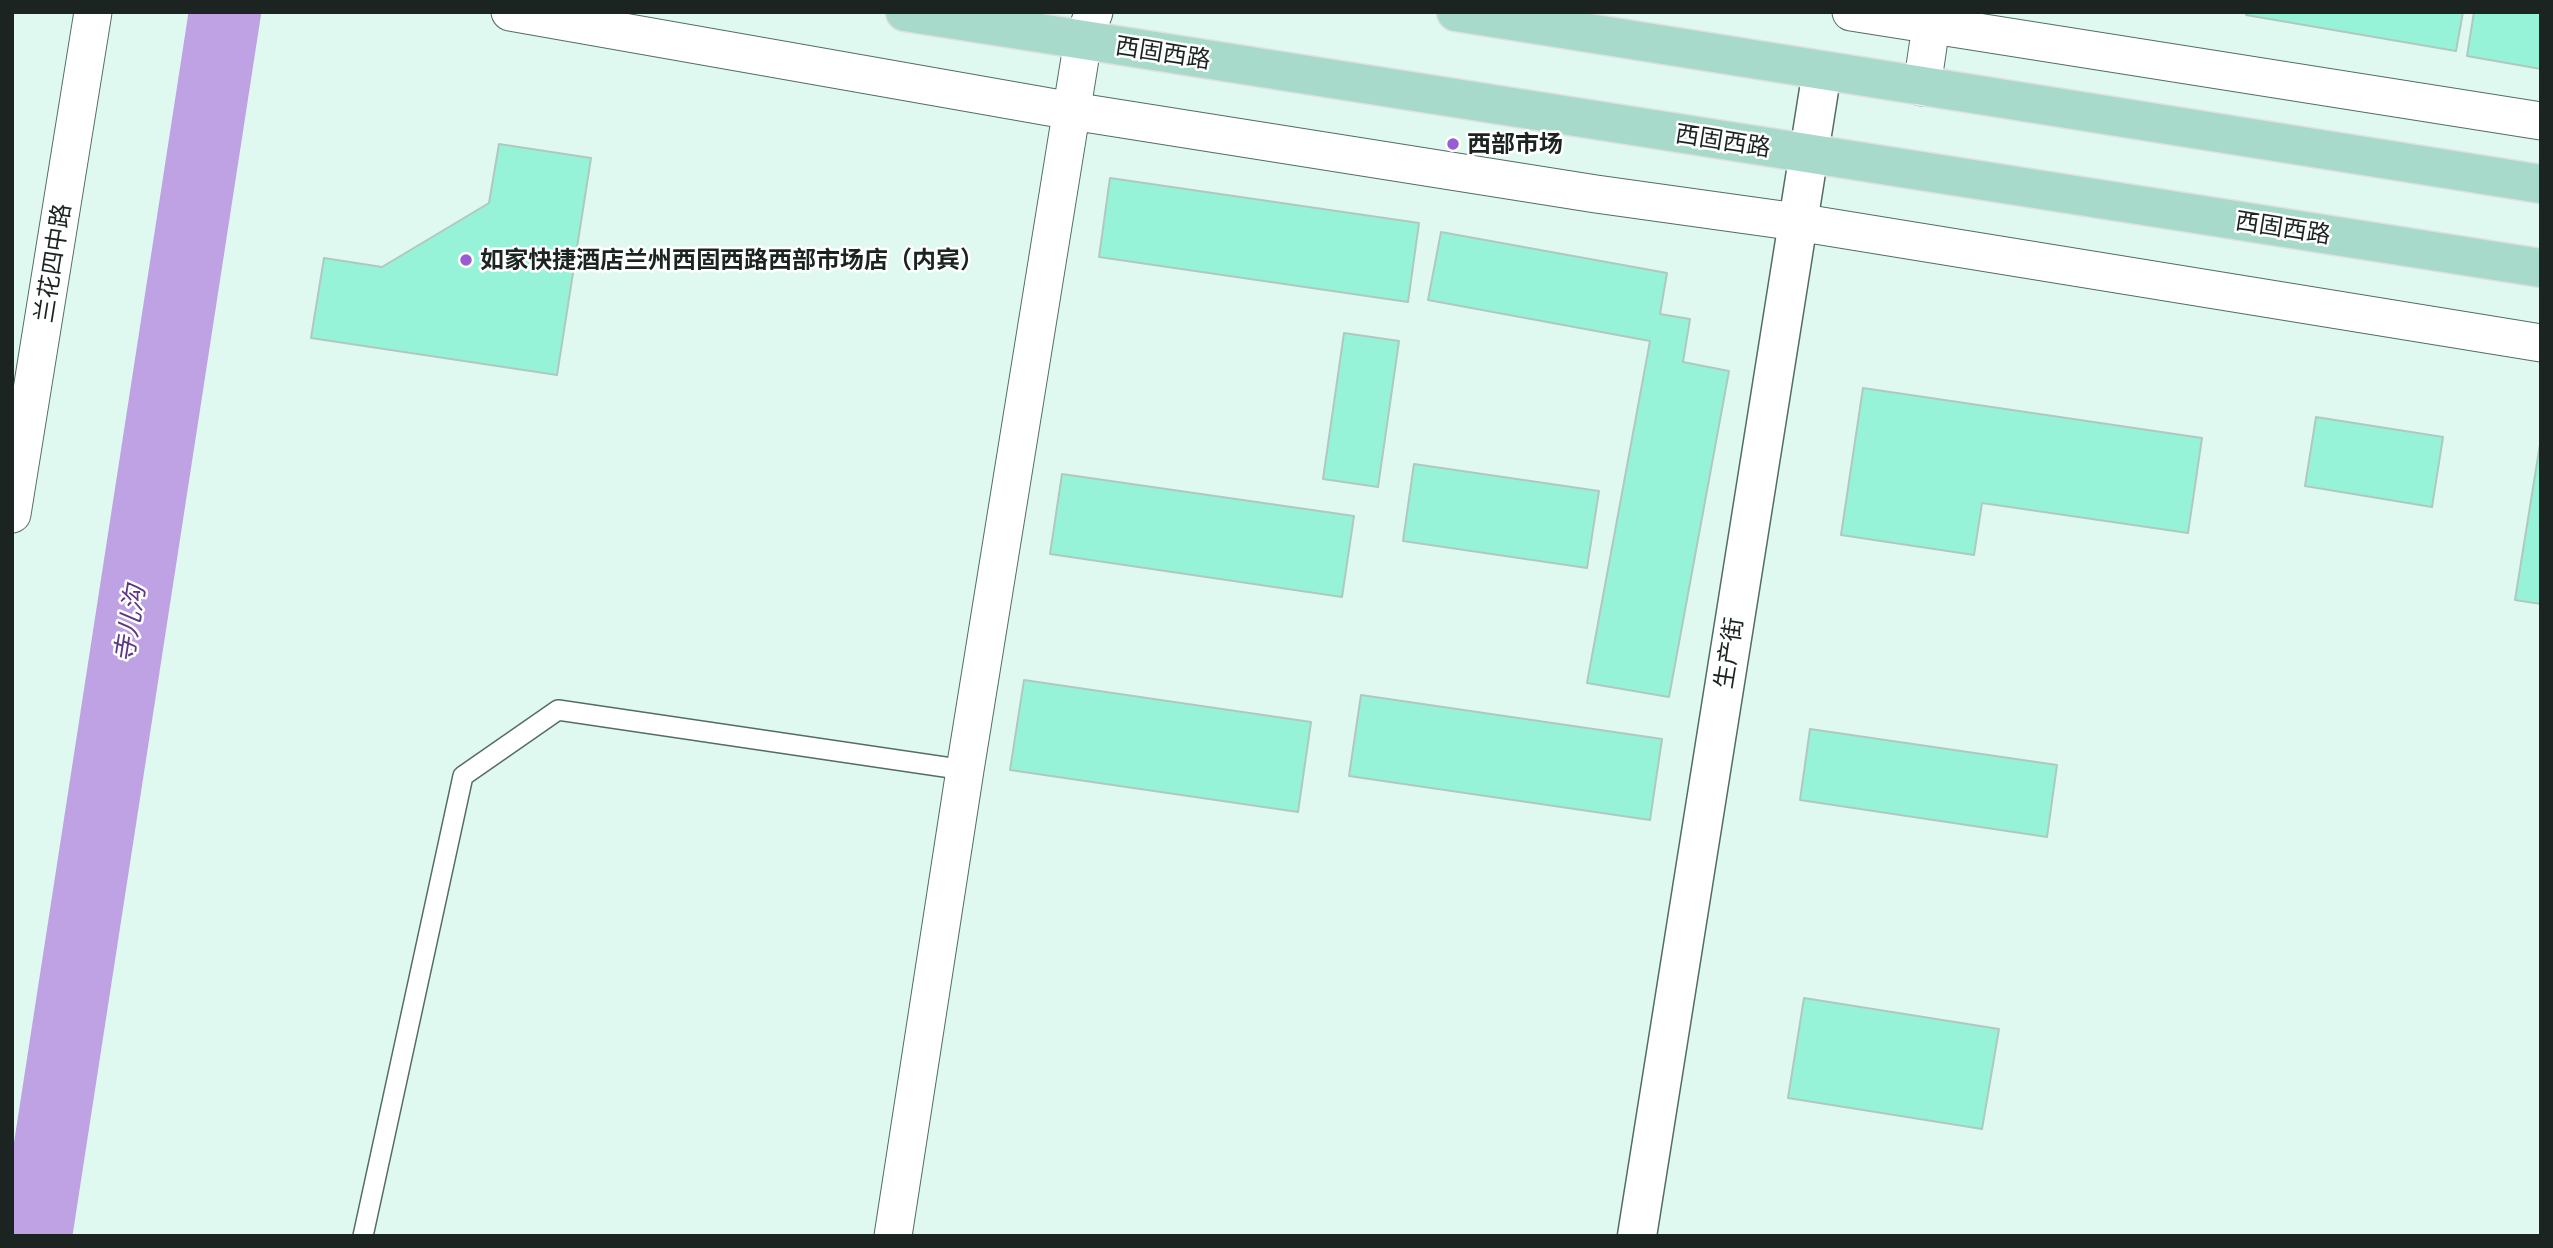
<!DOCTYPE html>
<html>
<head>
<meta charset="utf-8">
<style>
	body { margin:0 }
	#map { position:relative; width:2553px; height:1248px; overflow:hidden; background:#dff9f0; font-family:Ubuntu,sans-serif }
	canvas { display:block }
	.frame { position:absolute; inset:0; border:14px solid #1b2421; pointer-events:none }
</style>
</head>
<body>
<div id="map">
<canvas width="2553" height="1248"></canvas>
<div class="frame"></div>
</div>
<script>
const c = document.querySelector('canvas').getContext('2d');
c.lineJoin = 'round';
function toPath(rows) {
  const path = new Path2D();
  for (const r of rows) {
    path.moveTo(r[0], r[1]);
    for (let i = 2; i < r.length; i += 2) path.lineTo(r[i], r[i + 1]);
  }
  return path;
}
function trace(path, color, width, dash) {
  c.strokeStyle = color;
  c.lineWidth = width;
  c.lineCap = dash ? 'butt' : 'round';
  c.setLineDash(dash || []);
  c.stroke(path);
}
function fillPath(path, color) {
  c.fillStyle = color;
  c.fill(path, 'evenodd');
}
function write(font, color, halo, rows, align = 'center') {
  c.font = font + ' Ubuntu,"Noto Sans SC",sans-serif';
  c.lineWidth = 5;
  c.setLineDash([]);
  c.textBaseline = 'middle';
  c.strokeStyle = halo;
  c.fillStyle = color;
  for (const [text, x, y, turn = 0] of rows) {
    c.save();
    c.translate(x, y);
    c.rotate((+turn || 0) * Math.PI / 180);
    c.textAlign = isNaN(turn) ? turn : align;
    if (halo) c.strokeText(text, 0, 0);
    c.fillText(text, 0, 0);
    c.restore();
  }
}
trace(toPath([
	[36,1236,225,12]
]), '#bfa2e4', 72);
const building = toPath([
	[2247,12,2463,12,2456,51,2246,15,2247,12],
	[2474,12,2541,12,2541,69,2467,56,2474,12],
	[499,144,591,158,557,375,311,338,324,258,382,267,489,203,499,144],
	[1110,178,1419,223,1408,302,1099,257,1110,178],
	[1441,232,1667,273,1660,314,1690,319,1683,362,1729,371,1669,697,1587,683,1650,341,1428,300,1441,232],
	[1344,333,1399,341,1378,487,1323,479,1344,333],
	[1863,388,2202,438,2188,533,1982,503,1974,555,1841,535,1863,388],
	[2316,417,2443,437,2432,507,2305,486,2316,417],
	[2541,438,2541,604,2515,600,2541,438],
	[1414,464,1599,491,1587,568,1403,541,1414,464],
	[1062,474,1354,516,1342,597,1050,554,1062,474],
	[1024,680,1311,722,1298,812,1010,770,1024,680],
	[1361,695,1662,739,1650,820,1349,776,1361,695],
	[1810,729,2057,765,2047,837,1800,800,1810,729],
	[1804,998,1999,1029,1982,1129,1788,1098,1804,998]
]);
fillPath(building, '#96f3d7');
trace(building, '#b0c9c0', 2);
const service = toPath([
	[363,1236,463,776,558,710,965,770]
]);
const minor = toPath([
	[510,12,1072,111,1596,194,1797,222,2541,343],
	[1851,12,2541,121],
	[1922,87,1933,12],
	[12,514,93,12],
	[893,1236,965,770,1083,40,1094,12]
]);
const tertiary = toPath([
	[1637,1236,1822,71]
]);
const primary = toPath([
	[905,12,2541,268],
	[1456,12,2541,184]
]);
trace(service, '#556c65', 22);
trace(minor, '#556c65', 39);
trace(tertiary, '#556c65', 41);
trace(primary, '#dfe0e0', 41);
trace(service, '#fff', 19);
trace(minor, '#fff', 37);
trace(tertiary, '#fff', 38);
trace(primary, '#a7dacb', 38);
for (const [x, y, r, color] of [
	[1453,144,7,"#985dd4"],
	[466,260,7,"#985dd4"]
]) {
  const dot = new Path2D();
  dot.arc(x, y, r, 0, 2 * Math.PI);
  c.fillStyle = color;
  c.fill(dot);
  trace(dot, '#fff', 2.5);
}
write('24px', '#1b2421', '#fff', [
	["西固西路",1163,53,9],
	["西固西路",1723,141,9],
	["西固西路",2283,228,9],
	["兰花四中路",53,263,-81],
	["生产街",1729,653,-81]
]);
write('bold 24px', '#1b2421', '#fff', [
	["西部市场",1467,144],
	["如家快捷酒店兰州西固西路西部市场店（内宾）",480,260]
], 'left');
write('italic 26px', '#5e3785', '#fff', [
	["寺儿沟",130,624,-81]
]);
</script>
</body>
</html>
